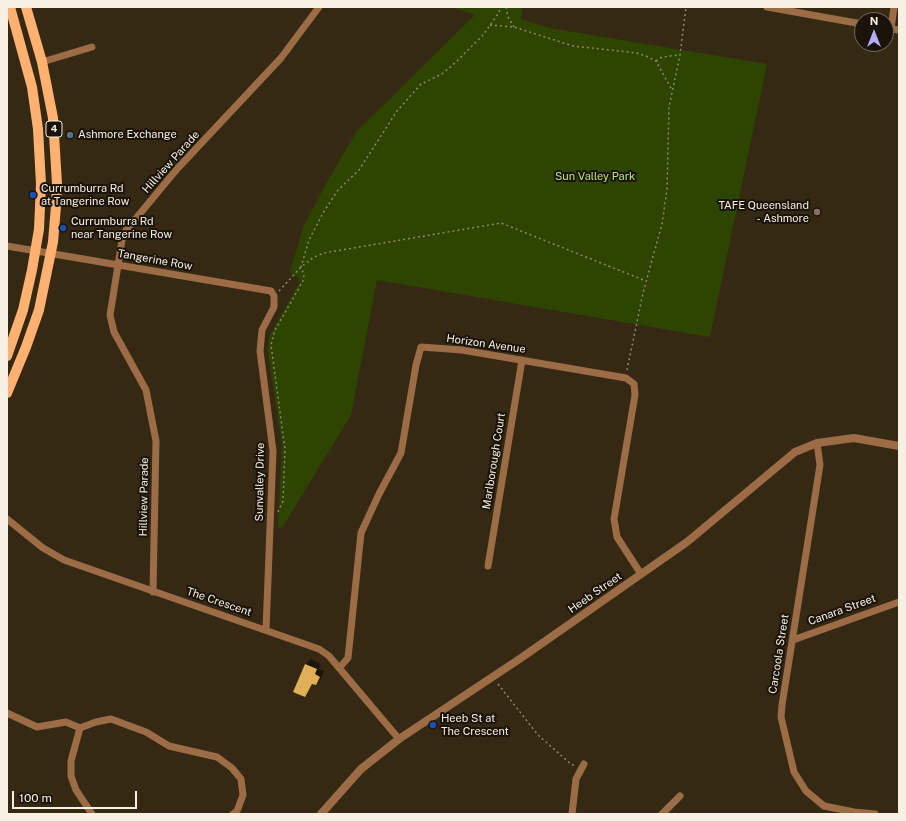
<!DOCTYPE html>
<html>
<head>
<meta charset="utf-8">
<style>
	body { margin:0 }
	#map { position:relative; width:906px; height:821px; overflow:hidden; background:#362913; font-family:"Public Sans",sans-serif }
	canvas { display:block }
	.frame { position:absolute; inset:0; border:8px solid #f8f0e3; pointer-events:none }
	.north { position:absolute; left:854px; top:12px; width:40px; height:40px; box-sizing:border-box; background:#191309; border:1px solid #726b60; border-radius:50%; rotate:0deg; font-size:11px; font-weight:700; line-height:16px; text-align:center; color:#f8f0e3 }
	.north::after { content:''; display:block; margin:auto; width:14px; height:18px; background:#b4acf9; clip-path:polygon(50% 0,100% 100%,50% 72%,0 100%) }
	.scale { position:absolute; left:12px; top:791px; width:125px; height:18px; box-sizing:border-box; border:2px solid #f8f0e3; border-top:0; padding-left:5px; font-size:12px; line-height:14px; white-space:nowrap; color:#f8f0e3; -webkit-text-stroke:3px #191309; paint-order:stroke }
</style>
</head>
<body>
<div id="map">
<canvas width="906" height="821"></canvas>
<div class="frame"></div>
<div class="north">N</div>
<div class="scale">100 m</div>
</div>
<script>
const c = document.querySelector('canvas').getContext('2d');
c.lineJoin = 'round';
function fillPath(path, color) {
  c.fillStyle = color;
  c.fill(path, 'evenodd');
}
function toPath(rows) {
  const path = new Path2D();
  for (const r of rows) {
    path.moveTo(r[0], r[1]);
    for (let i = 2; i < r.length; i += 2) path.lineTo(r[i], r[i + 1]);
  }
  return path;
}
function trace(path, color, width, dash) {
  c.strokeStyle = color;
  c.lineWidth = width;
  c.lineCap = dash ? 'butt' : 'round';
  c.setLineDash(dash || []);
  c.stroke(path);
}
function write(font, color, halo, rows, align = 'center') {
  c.font = font + ' "Public Sans",sans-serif';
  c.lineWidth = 4;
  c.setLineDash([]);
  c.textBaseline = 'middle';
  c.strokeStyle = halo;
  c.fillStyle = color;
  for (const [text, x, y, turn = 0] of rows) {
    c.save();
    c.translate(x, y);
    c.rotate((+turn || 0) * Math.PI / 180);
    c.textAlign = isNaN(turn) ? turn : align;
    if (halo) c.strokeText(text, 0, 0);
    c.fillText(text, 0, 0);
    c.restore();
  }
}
fillPath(toPath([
	[452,7,522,7,521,19,549,28,767,64,710,337,377,280,351,415,282,528,278,527,282,445,268,351,269,337,299,283,298,278,290,272,303,228,323,189,356,132,475,15]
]), '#2d4500');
fillPath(toPath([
	[311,659,321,664,319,669,324,671,321,679,315,684,314,683,304,696,295,692,306,664]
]), '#0007');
fillPath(toPath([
	[305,664,317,669,315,674,320,677,316,685,312,684,305,697,293,692]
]), '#e0af58');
trace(toPath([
	[506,7,508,17,514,27],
	[490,25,514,27,573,46,637,53,646,56,656,61,672,90],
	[656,61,662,57,679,55],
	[279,291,301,267,314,257,324,253,501,223,646,281],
	[627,370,643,293,662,224,667,189,669,107,680,55,686,7],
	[278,512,283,501,285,449,271,345,275,330,303,281,304,275,301,267,309,240,323,213,338,190,359,170,397,111,421,84,442,74,456,62,483,35,498,14,501,7],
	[498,684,538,735,572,765,576,765]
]), '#908573', 1.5, [2, 3]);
trace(toPath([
	[767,7,862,24],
	[886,28,899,30],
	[891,29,894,7],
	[42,62,92,47],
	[7,246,271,291,274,296,274,307,262,330,260,351,273,451,266,630],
	[817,443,820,465,782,705,781,717,794,772,806,791,824,806,854,812,875,814],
	[7,519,43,548,64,560,319,649,329,656,399,739],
	[488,566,522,360],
	[153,592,156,441,146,390,114,332,110,315,123,234,177,169,281,58,319,7],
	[793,640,899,602],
	[339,668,348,658,361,533,379,494,401,453,416,365,421,347,462,350,626,378,634,384,635,395,614,519,617,537,641,574],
	[7,713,37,727,66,722,80,728,96,722,111,719,146,732,169,746,217,757,232,768,241,779,243,795,237,811,233,814],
	[80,728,71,761,71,776,76,790,92,814],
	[572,814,576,779,584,764],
	[662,814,680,796]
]), '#9b6c45', 7);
trace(toPath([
	[321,814,361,769,399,739,521,658,687,542,795,452,817,443,854,438,899,446]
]), '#9b6c45', 8);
trace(toPath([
	[7,356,23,310,32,270,39,229,41,184,38,129,32,87,10,7],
	[7,393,26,347,39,310,53,242,56,206,57,184,53,118,42,62,26,7]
]), '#feb170', 10);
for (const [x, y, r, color] of [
	[70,135,4,"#5c6f8a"],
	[33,195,4,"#1a4fb4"],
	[817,212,4,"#8d6e63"],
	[63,228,4,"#1a4fb4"],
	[433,725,4,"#1a4fb4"]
]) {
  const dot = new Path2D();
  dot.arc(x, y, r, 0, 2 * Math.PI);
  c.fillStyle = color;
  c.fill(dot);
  trace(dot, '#191309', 1.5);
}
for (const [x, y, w] of [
	[54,129,16]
]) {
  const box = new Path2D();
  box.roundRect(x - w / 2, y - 8, w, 16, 3);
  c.fillStyle = '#191309';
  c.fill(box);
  trace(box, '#f8f0e3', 1);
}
write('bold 10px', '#f8f0e3', null, [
	["4",54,129]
]);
write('11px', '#f8f0e3', '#191309', [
	["Ashmore Exchange",78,135],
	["Currumburra Rd",41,189],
	["at Tangerine Row",41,202],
	["TAFE Queensland",809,206,"right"],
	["- Ashmore",809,219,"right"],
	["Currumburra Rd",71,222],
	["near Tangerine Row",71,235],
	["Heeb St at",441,719],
	["The Crescent",441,732]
], 'left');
write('11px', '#f8f0e3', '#191309', [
	["Hillview Parade",171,162,-48],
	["Tangerine Row",155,260,10],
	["Horizon Avenue",486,344,8],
	["Marlborough Court",494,461,-81],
	["Sunvalley Drive",260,482,-89],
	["Hillview Parade",144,497,-89],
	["Heeb Street",595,593,-35],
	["The Crescent",219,602,19],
	["Canara Street",842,610,-20],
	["Carcoola Street",779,654,-81]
]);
write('11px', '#b8e778', '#191309', [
	["Sun Valley Park",595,177]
]);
</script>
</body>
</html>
